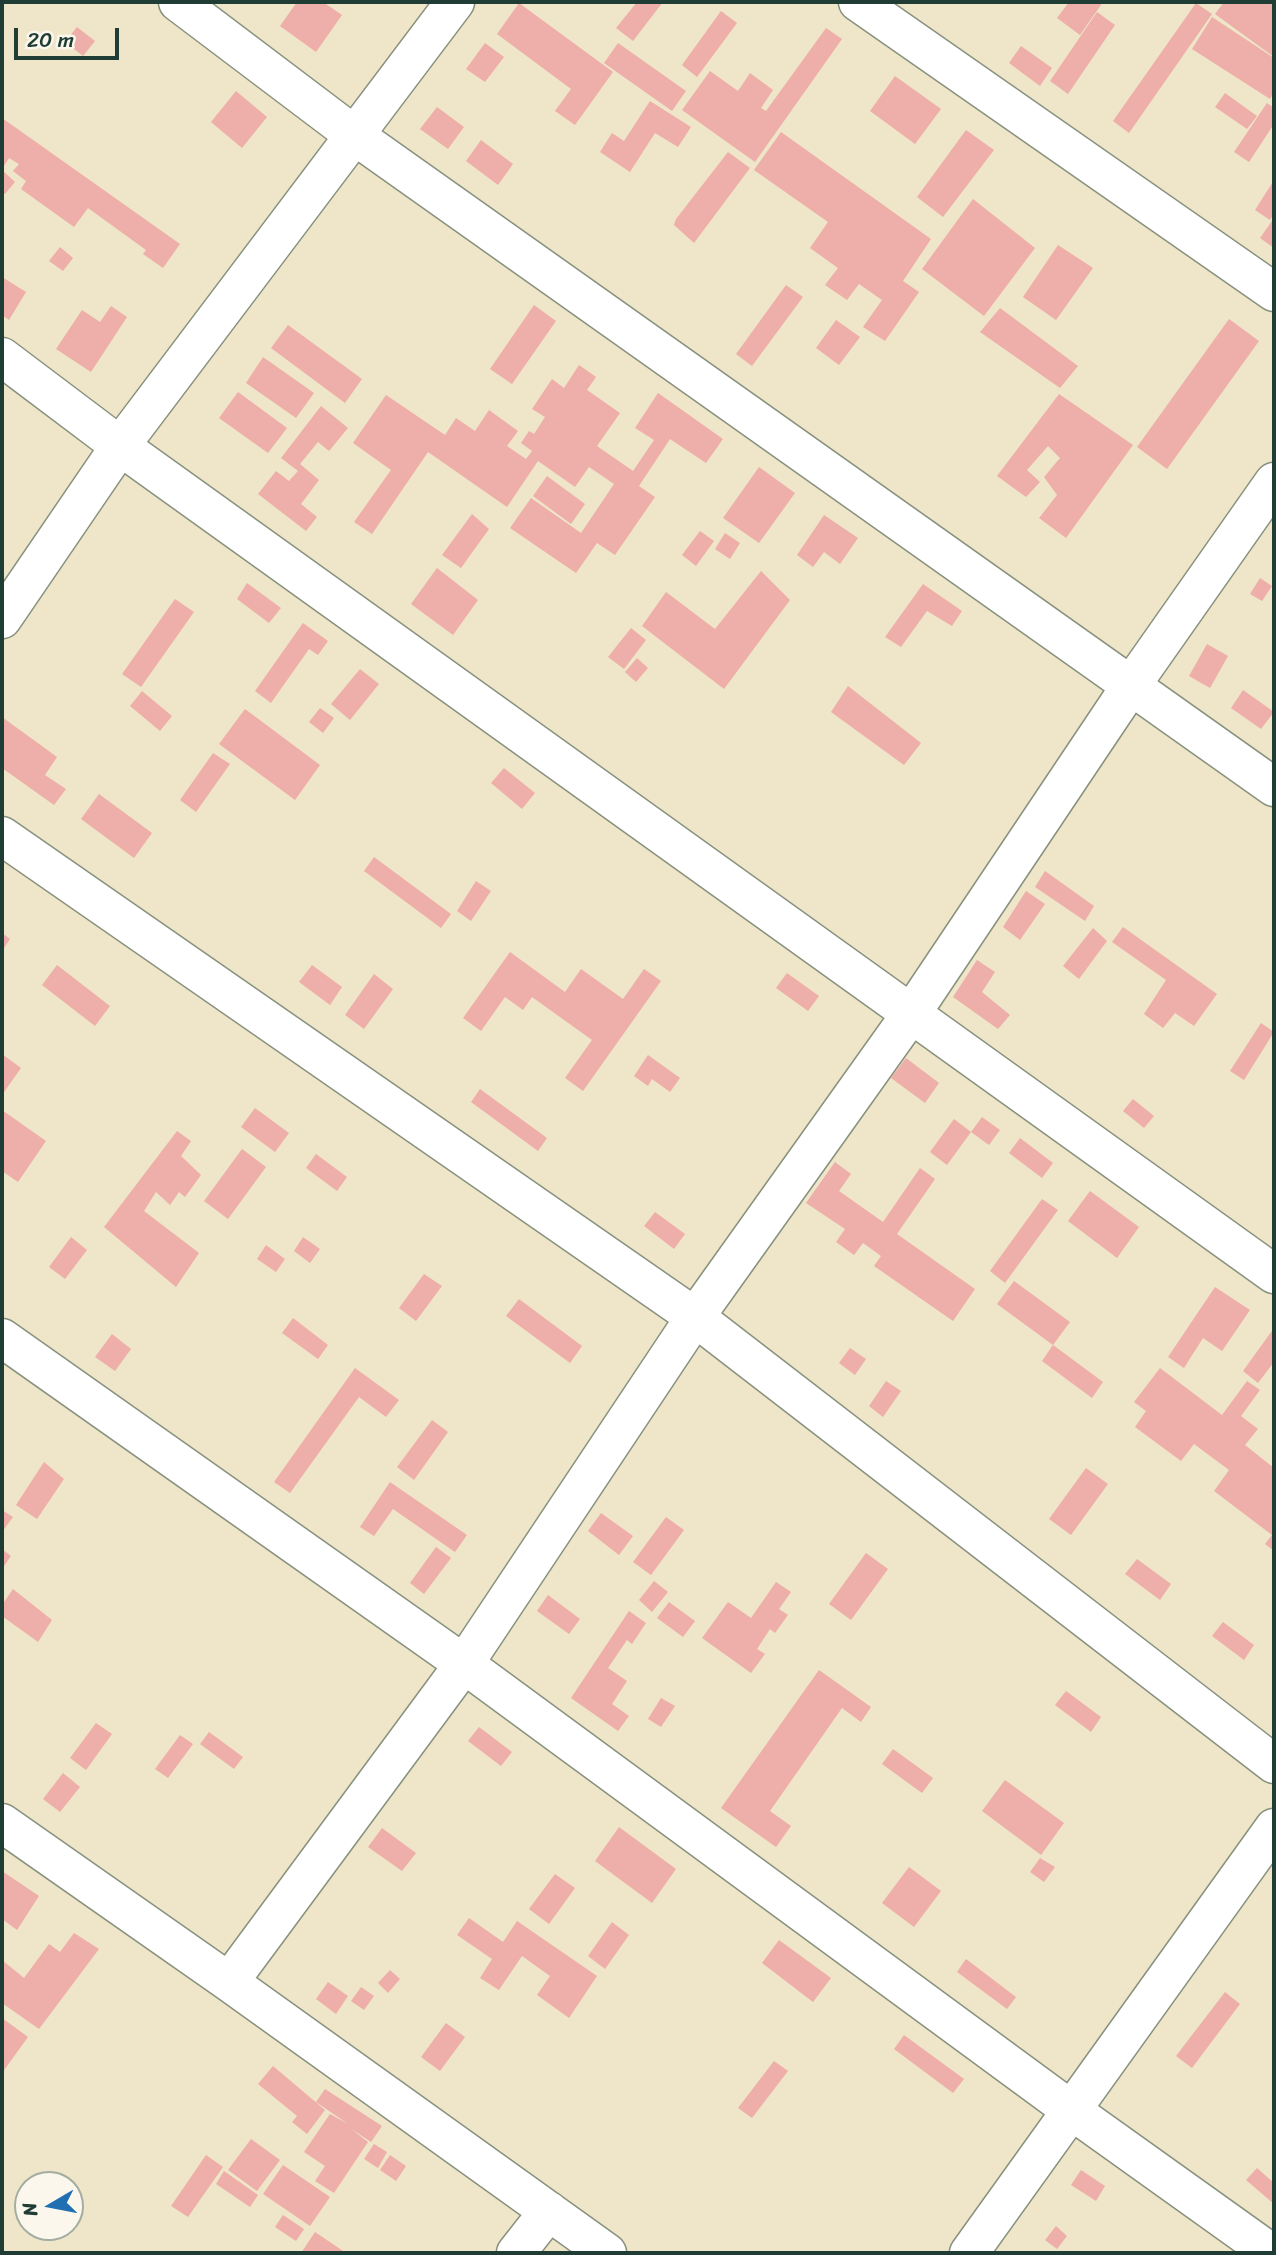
<!DOCTYPE html>
<html>
<head>
<meta charset="utf-8">
<style>
	body { margin:0 }
	#map { position:relative; width:1276px; height:2255px; overflow:hidden; background:#efe5c8; font-family:Sriracha,sans-serif }
	canvas { display:block }
	.frame { position:absolute; inset:0; border:4px solid #1f3d34; pointer-events:none }
	.north { position:absolute; left:14px; top:2171px; width:70px; height:70px; box-sizing:border-box; background:#fbf7ec; border:2px solid #a3ada2; border-radius:50%; rotate:260deg; font-size:19px; font-weight:700; line-height:28px; text-align:center; color:#1f3d34 }
	.north::after { content:''; display:block; margin:auto; width:24px; height:32px; background:#1f6fb2; clip-path:polygon(50% 0,100% 100%,50% 72%,0 100%) }
	.scale { position:absolute; left:14px; top:28px; width:105px; height:32px; box-sizing:border-box; border:4px solid #1f3d34; border-top:0; padding-left:9px; font-size:21px; line-height:24px; white-space:nowrap; color:#1f3d34; -webkit-text-stroke:5px #fbf7ec; paint-order:stroke }
</style>
</head>
<body>
<div id="map">
<canvas width="1276" height="2255"></canvas>
<div class="frame"></div>
<div class="north">N</div>
<div class="scale">20 m</div>
</div>
<script>
const c = document.querySelector('canvas').getContext('2d');
c.lineJoin = 'round';
function fillPath(path, color) {
  c.fillStyle = color;
  c.fill(path, 'evenodd');
}
function toPath(rows) {
  const path = new Path2D();
  for (const r of rows) {
    path.moveTo(r[0], r[1]);
    for (let i = 2; i < r.length; i += 2) path.lineTo(r[i], r[i + 1]);
  }
  return path;
}
function trace(path, color, width, dash) {
  c.strokeStyle = color;
  c.lineWidth = width;
  c.lineCap = dash ? 'butt' : 'round';
  c.setLineDash(dash || []);
  c.stroke(path);
}
fillPath(toPath([
	[297,2,323,2,342,15,316,52,280,26],
	[637,2,663,2,633,41,616,28],
	[1069,2,1103,2,1080,35,1057,18],
	[1224,2,1270,2,1274,5,1274,57,1215,14],
	[519,3,613,72,575,125,555,111,571,89,497,34],
	[1196,3,1212,14,1129,133,1113,121],
	[721,11,737,23,697,77,682,65],
	[1097,12,1115,25,1068,94,1050,81],
	[1212,17,1274,58,1274,92,1270,99,1192,49],
	[77,27,95,41,83,56,65,42],
	[826,28,842,39,755,162,682,110,710,71,738,91,750,73,773,90,761,108,766,111],
	[485,43,504,57,485,82,466,69],
	[618,43,686,91,672,111,604,63],
	[1021,46,1052,68,1040,86,1009,63],
	[895,76,941,109,915,144,870,111],
	[236,91,267,117,242,148,211,122],
	[1225,93,1257,116,1247,129,1215,107],
	[650,101,691,127,678,147,655,133,630,172,600,152,612,133,624,141],
	[1267,103,1274,108,1274,124,1249,162,1234,152],
	[437,107,464,127,448,149,420,129],
	[2,118,180,244,163,268,143,254,146,250,88,208,74,227,21,189,26,181,13,171,19,164,9,158,2,169],
	[966,130,994,150,943,217,917,197],
	[781,132,931,239,903,281,919,292,885,341,863,327,882,300,859,284,847,300,825,285,838,268,810,248,828,222,754,170],
	[481,140,513,164,498,185,466,161],
	[728,152,750,168,694,243,674,225,676,219],
	[2,170,15,182,5,194,2,191],
	[1274,180,1274,214,1270,220,1255,210],
	[973,199,1035,248,984,316,922,269],
	[1274,218,1274,248,1260,238],
	[1058,245,1093,268,1056,320,1023,297],
	[60,247,73,258,63,271,49,261],
	[2,277,26,292,9,320,2,315],
	[786,285,803,297,752,366,736,354],
	[534,305,556,321,512,384,490,369],
	[111,306,127,317,91,372,56,349,82,310,100,322],
	[1000,308,1078,366,1060,388,980,332],
	[1229,319,1259,341,1167,469,1137,447],
	[836,320,860,337,839,365,816,348],
	[288,325,362,379,345,403,271,348],
	[263,357,314,393,296,418,246,383],
	[579,365,596,377,587,390,620,413,597,446,633,471,654,440,635,428,658,393,723,439,706,463,670,439,639,486,655,497,615,555,597,543,576,573,510,528,531,498,581,533,614,484,589,467,575,487,538,461,507,507,428,452,372,534,354,522,391,470,353,443,386,395,445,435,456,418,475,431,489,410,518,431,507,446,526,459,532,451,521,443,529,431,534,434,545,417,532,409,552,379,564,388],
	[238,392,287,428,268,453,219,418],
	[1059,394,1133,445,1066,538,1039,518,1057,495,1044,477,1060,458,1048,446,1027,470,1040,482,1026,497,997,476],
	[321,406,348,428,329,451,318,442,300,464,319,480,301,504,317,517,306,531,258,494,276,471,289,481,298,471,281,458],
	[759,467,795,493,759,543,723,518],
	[547,476,585,504,571,524,533,496],
	[472,514,489,529,461,568,442,555],
	[824,515,858,538,840,564,824,552,813,567,797,555],
	[700,531,714,541,696,566,682,555],
	[725,533,740,543,730,559,715,549],
	[437,568,478,600,453,635,411,604],
	[761,571,790,600,724,689,642,626,666,592,715,629],
	[1260,578,1272,586,1262,601,1250,594],
	[247,583,281,608,269,623,237,599],
	[923,584,962,611,952,626,927,611,901,647,885,637],
	[175,599,194,612,141,687,122,674],
	[303,623,328,641,318,655,309,649,271,703,255,691],
	[631,628,646,640,624,669,608,657],
	[1207,644,1228,656,1210,688,1189,676],
	[637,658,648,668,636,682,625,672],
	[360,669,379,684,350,720,331,704],
	[848,686,921,743,904,765,831,712],
	[1243,690,1274,712,1261,729,1231,708],
	[142,691,172,716,160,731,130,706],
	[320,708,334,718,323,733,309,722],
	[245,709,320,765,295,800,219,744],
	[2,717,57,757,45,775,66,789,54,805,2,768],
	[213,753,230,764,196,812,180,800],
	[504,768,535,793,522,809,491,783],
	[99,794,152,833,134,858,81,819],
	[374,857,451,914,441,928,364,871],
	[1045,871,1094,906,1085,921,1035,887],
	[476,881,491,891,471,921,457,911],
	[1026,891,1045,904,1020,940,1003,927],
	[1123,927,1217,994,1194,1026,1175,1013,1163,1028,1144,1014,1166,980,1112,942],
	[1093,928,1107,941,1079,979,1063,966],
	[2,933,10,939,2,951],
	[510,952,565,992,581,969,623,999,644,969,661,981,583,1091,565,1078,592,1040,532,997,523,1010,505,997,481,1031,463,1018],
	[977,960,995,972,982,992,1010,1015,998,1029,953,997],
	[57,965,110,1006,95,1026,42,985],
	[312,965,342,987,330,1005,299,982],
	[787,973,819,996,808,1011,776,988],
	[374,974,393,989,364,1029,345,1015],
	[1261,1023,1274,1032,1244,1080,1230,1071],
	[2,1054,21,1068,2,1095],
	[648,1055,680,1078,670,1092,652,1079,648,1086,634,1076],
	[906,1058,939,1083,925,1103,891,1078],
	[480,1089,547,1138,538,1151,471,1102],
	[1133,1099,1154,1116,1144,1128,1123,1111],
	[255,1108,289,1133,275,1152,241,1127],
	[2,1110,46,1141,18,1182,2,1171],
	[982,1117,1000,1130,989,1145,971,1132],
	[954,1119,971,1132,947,1165,930,1152],
	[177,1131,191,1141,181,1156,201,1175,185,1197,179,1192,170,1205,156,1192,144,1211,199,1253,176,1287,104,1227],
	[1020,1138,1053,1163,1042,1178,1009,1153],
	[242,1149,266,1167,228,1219,204,1201],
	[316,1154,347,1177,337,1191,306,1168],
	[835,1162,851,1174,839,1191,883,1222,920,1168,935,1179,897,1234,975,1289,953,1321,874,1266,881,1256,863,1243,854,1255,836,1242,845,1229,806,1203],
	[1090,1191,1139,1227,1117,1258,1068,1221],
	[1042,1199,1058,1210,1005,1283,990,1271],
	[655,1212,685,1234,674,1249,644,1226],
	[71,1237,87,1250,65,1279,49,1267],
	[303,1237,320,1249,310,1263,294,1251],
	[266,1245,285,1259,276,1272,257,1259],
	[424,1274,442,1286,416,1321,399,1308],
	[1014,1281,1070,1322,1053,1345,1103,1382,1092,1398,1042,1361,1053,1345,997,1304],
	[1215,1287,1250,1310,1222,1351,1203,1338,1184,1368,1168,1357],
	[519,1299,582,1346,570,1363,506,1316],
	[293,1318,328,1345,318,1359,282,1333],
	[1274,1328,1274,1362,1258,1383,1243,1371],
	[112,1334,131,1349,115,1371,95,1357],
	[850,1348,866,1359,855,1375,839,1363],
	[355,1368,399,1400,386,1417,359,1397,290,1493,274,1482],
	[1160,1368,1222,1415,1247,1381,1260,1390,1241,1416,1258,1429,1245,1445,1274,1468,1274,1551,1265,1544,1272,1535,1214,1491,1229,1470,1194,1444,1181,1461,1135,1427,1146,1411,1134,1402],
	[886,1381,901,1391,883,1417,869,1406],
	[432,1420,448,1432,414,1480,397,1467],
	[44,1462,64,1479,37,1519,16,1505],
	[1086,1468,1108,1484,1071,1535,1049,1519],
	[390,1482,467,1535,455,1552,393,1509,374,1536,360,1527],
	[2,1510,13,1517,2,1532],
	[601,1513,633,1536,619,1555,588,1531],
	[666,1517,684,1530,651,1575,633,1562],
	[436,1547,451,1558,424,1594,410,1583],
	[2,1549,11,1556,2,1569],
	[866,1553,888,1569,851,1620,829,1604],
	[1137,1559,1171,1584,1160,1600,1125,1574],
	[654,1581,668,1592,652,1612,639,1600],
	[776,1582,791,1592,779,1609,788,1615,775,1633,770,1629,757,1649,765,1654,751,1673,702,1638,728,1602,751,1618],
	[13,1589,52,1620,38,1642,2,1616,2,1605],
	[548,1595,580,1619,569,1634,537,1611],
	[669,1602,695,1621,683,1637,657,1618],
	[629,1611,646,1623,632,1644,627,1640,608,1668,627,1681,612,1704,629,1716,618,1731,571,1698],
	[1223,1622,1254,1645,1244,1660,1212,1636],
	[819,1670,871,1707,861,1722,842,1708,770,1811,791,1826,776,1847,721,1808],
	[1066,1691,1101,1717,1091,1732,1055,1705],
	[661,1698,675,1706,661,1727,648,1719],
	[96,1723,112,1734,86,1770,70,1758],
	[479,1727,512,1752,501,1766,468,1741],
	[209,1732,243,1757,234,1769,200,1744],
	[180,1735,193,1744,168,1778,155,1769],
	[893,1749,933,1778,922,1793,882,1764],
	[63,1773,80,1787,60,1812,43,1799],
	[1005,1780,1064,1823,1041,1855,982,1811],
	[619,1827,676,1869,652,1903,595,1861],
	[382,1828,416,1853,402,1871,368,1847],
	[1040,1858,1055,1867,1044,1882,1030,1872],
	[909,1867,941,1891,914,1927,882,1903],
	[2,1871,39,1896,17,1930,2,1919],
	[555,1874,575,1888,549,1924,529,1909],
	[469,1918,503,1942,517,1921,597,1976,569,2018,537,1995,550,1976,522,1956,499,1990,480,1978,492,1959,457,1935],
	[612,1922,629,1935,605,1969,588,1956],
	[74,1933,99,1949,39,2029,2,2003,2,1960,24,1978,49,1944,60,1952],
	[779,1940,831,1978,813,2002,762,1963],
	[966,1959,1016,1997,1007,2009,957,1972],
	[390,1970,400,1979,388,1993,378,1983],
	[328,1982,348,1996,336,2014,316,1999],
	[361,1987,374,1996,364,2010,351,2001],
	[1225,1992,1240,2004,1192,2068,1176,2056],
	[2,2018,28,2037,2,2073],
	[446,2023,465,2037,440,2071,421,2057],
	[904,2035,964,2079,953,2093,894,2049],
	[774,2061,788,2071,752,2118,738,2108],
	[273,2066,325,2110,307,2134,292,2122,297,2116,258,2084],
	[325,2089,382,2126,371,2142,350,2128,368,2142,334,2193,315,2181,325,2166,304,2152,330,2114,348,2124,316,2102],
	[251,2139,280,2160,257,2191,228,2170],
	[374,2144,387,2152,378,2168,364,2159],
	[206,2155,223,2167,188,2217,171,2206],
	[390,2155,406,2166,396,2181,380,2170],
	[283,2165,330,2197,310,2226,263,2194],
	[1257,2168,1274,2183,1274,2204,1246,2180],
	[1081,2170,1105,2186,1096,2201,1071,2185],
	[224,2171,258,2195,250,2207,216,2184],
	[283,2215,304,2229,296,2241,275,2227],
	[1056,2226,1067,2236,1057,2249,1045,2240],
	[315,2232,346,2253,301,2253]
]), '#eeaea9');
const minor = toPath([
	[178,2,354,135,1274,787],
	[858,2,1274,292],
	[2,357,120,446,1274,1274],
	[2,619,120,446,455,2],
	[2,836,695,1317,1274,1764],
	[2,1338,464,1664,1071,2110,1271,2253],
	[2,1823,229,1982,607,2253],
	[229,1982,464,1664,695,1317,911,1014,1130,687,1274,482],
	[516,2253,549,2211],
	[969,2253,1274,1828]
]);
trace(minor, '#87917e', 41);
trace(minor, '#fff', 38);
</script>
</body>
</html>
